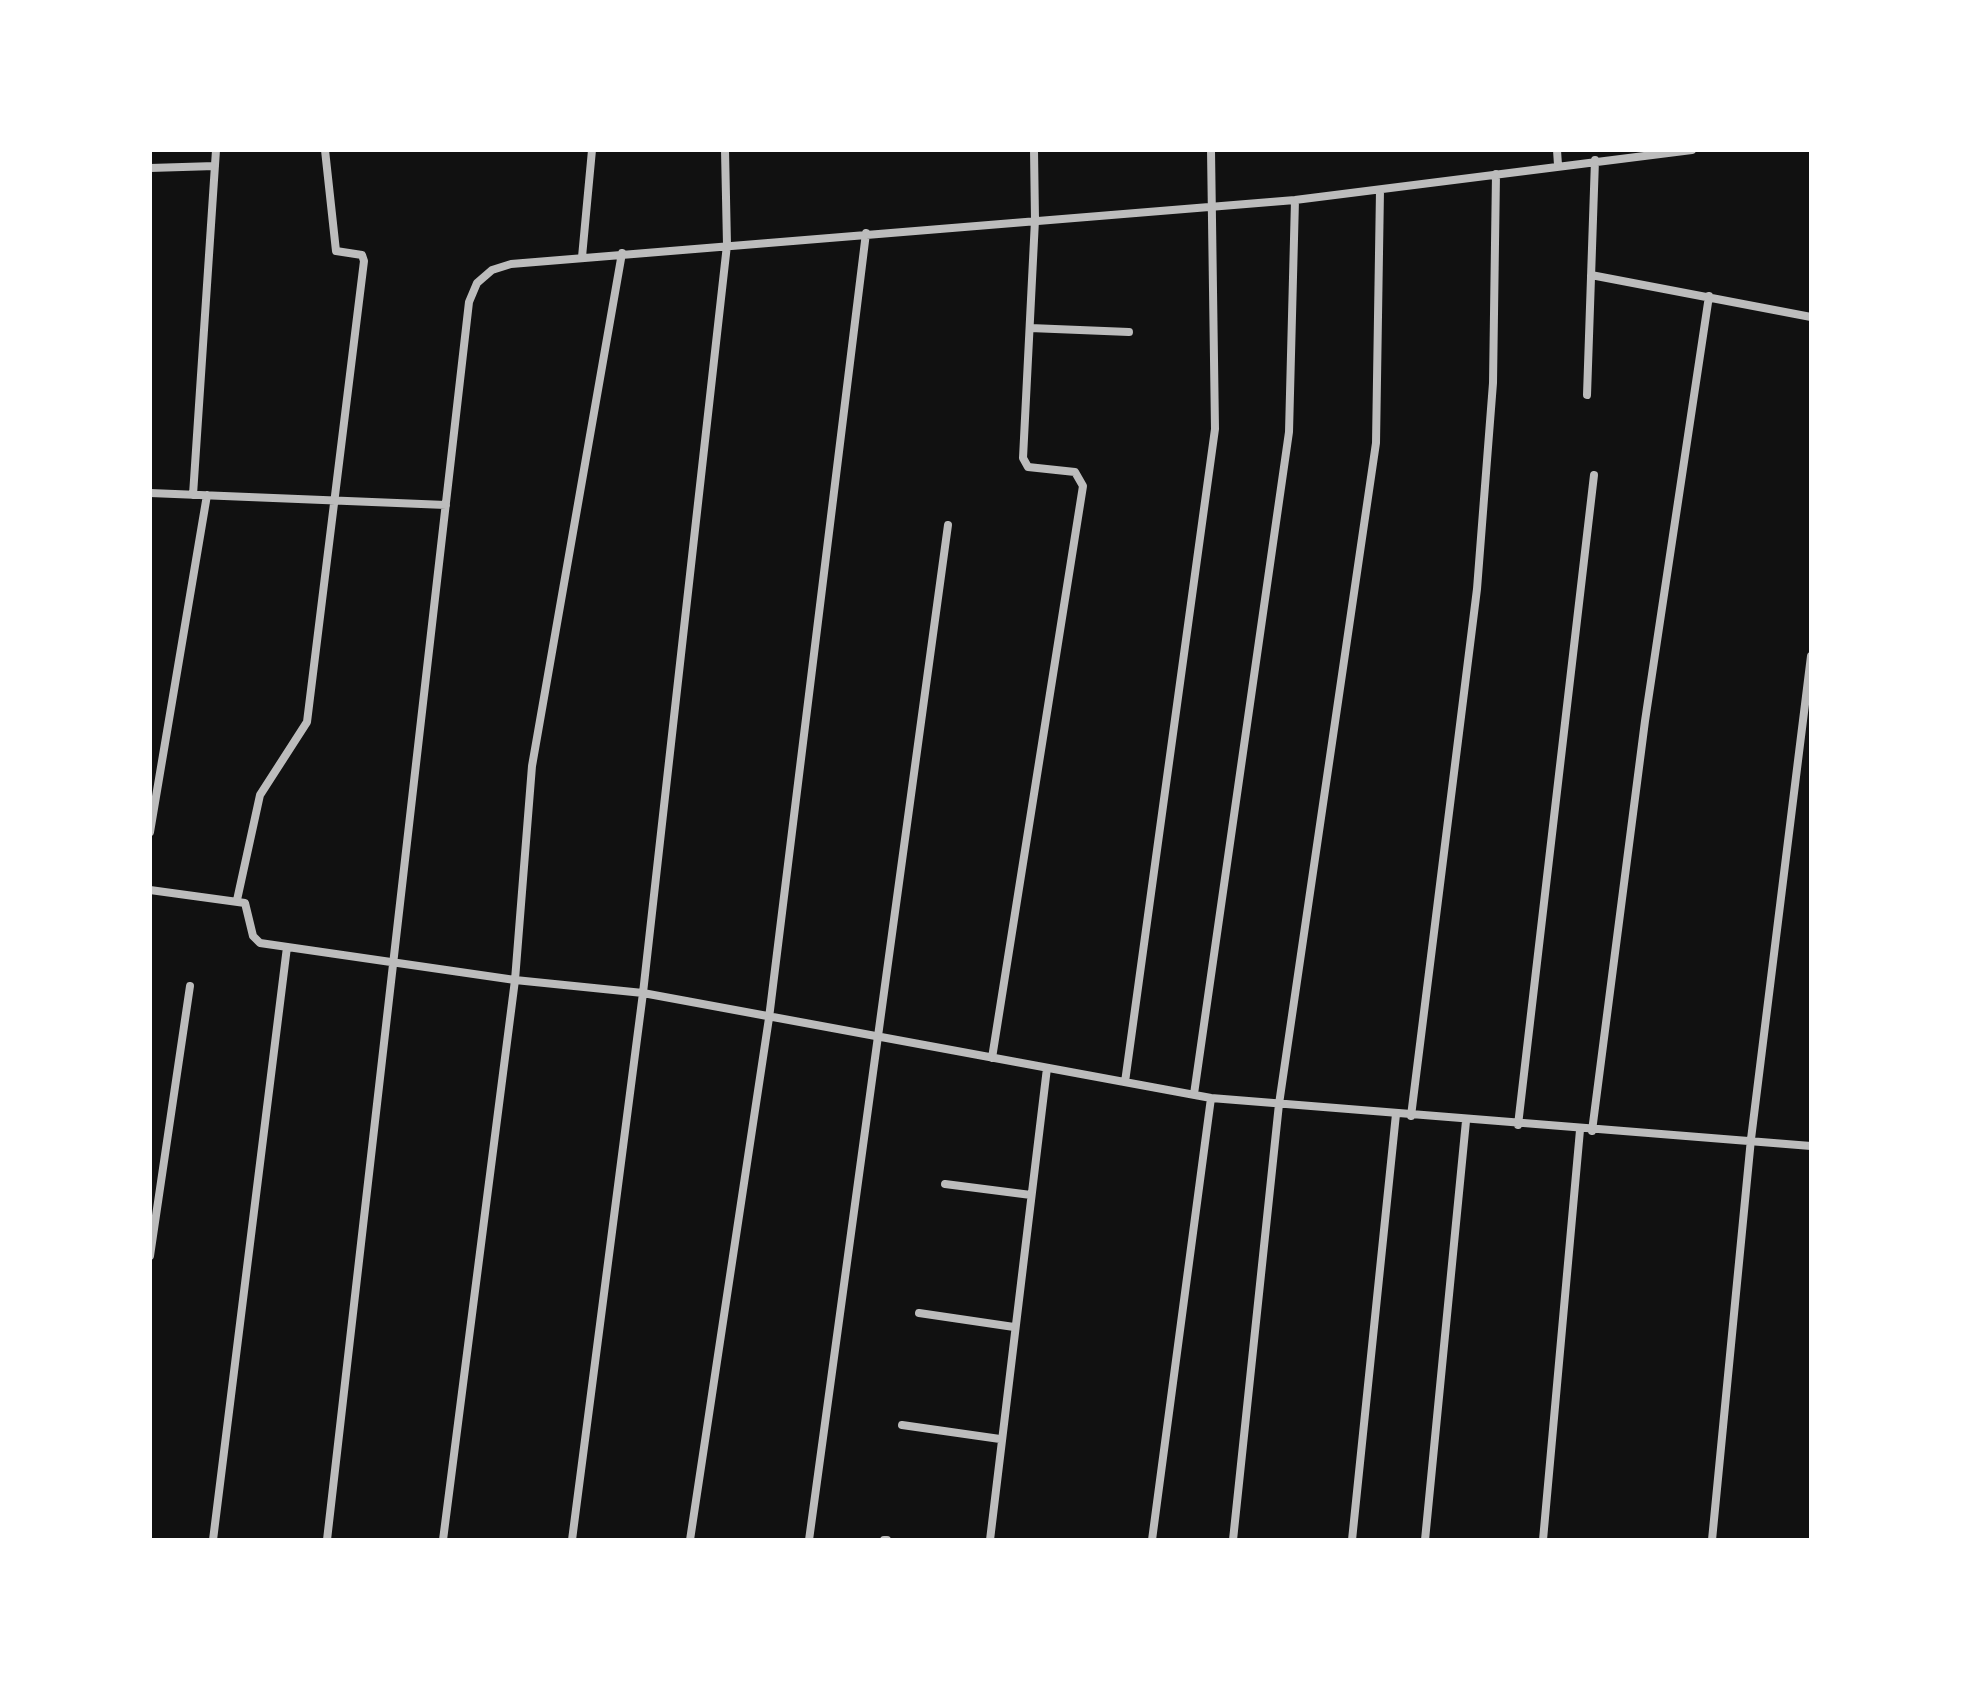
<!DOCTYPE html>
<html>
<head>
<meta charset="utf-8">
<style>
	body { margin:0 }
	#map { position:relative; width:1961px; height:1690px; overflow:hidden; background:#111; font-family:Ubuntu,sans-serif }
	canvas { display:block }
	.frame { position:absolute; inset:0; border:152px solid #fff; pointer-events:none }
</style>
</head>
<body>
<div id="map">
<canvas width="1961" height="1690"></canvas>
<div class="frame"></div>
</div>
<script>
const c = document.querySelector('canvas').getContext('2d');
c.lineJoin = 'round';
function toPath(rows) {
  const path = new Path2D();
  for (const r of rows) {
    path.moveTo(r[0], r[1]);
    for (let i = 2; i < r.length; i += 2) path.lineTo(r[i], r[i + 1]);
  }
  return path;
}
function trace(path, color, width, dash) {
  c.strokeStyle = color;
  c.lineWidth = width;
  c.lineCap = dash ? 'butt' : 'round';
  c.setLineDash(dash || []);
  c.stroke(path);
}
trace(toPath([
	[1557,150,1558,165],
	[150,168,215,166],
	[582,257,592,150],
	[1591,275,1811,317],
	[1030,328,1129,332],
	[1587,395,1595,160],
	[150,493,446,505],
	[193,495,216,150],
	[150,832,207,495],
	[150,890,245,903,253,936,260,943,515,980,643,993,1211,1098,1811,1146],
	[237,900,260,795,307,722,364,261,362,255,336,251,325,150],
	[992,1058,1083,486,1075,472,1028,467,1023,458,1035,220,1034,150],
	[1125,1082,1215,429,1211,150],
	[1194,1094,1289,432,1295,200],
	[1411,1116,1477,589,1493,383,1496,174],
	[1518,1125,1594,475],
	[1592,1131,1645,721,1709,296],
	[945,1184,1031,1195],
	[150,1256,190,986],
	[919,1313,1014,1327],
	[902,1425,1000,1439],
	[213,1540,287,947],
	[327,1540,469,302,477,283,492,270,511,264,1295,200,1692,150],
	[443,1540,515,980,532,766,622,253],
	[572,1540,643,993,727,245,725,150],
	[690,1540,769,1018,866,233],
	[809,1540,948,525],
	[884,1540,887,1540],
	[990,1540,1047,1068],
	[1152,1540,1211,1098],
	[1233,1540,1279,1104,1376,443,1380,190],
	[1352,1540,1396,1114],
	[1425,1540,1466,1121],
	[1543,1540,1580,1130],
	[1712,1540,1751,1139,1811,656]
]), '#bcbcbc', 8);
</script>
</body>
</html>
